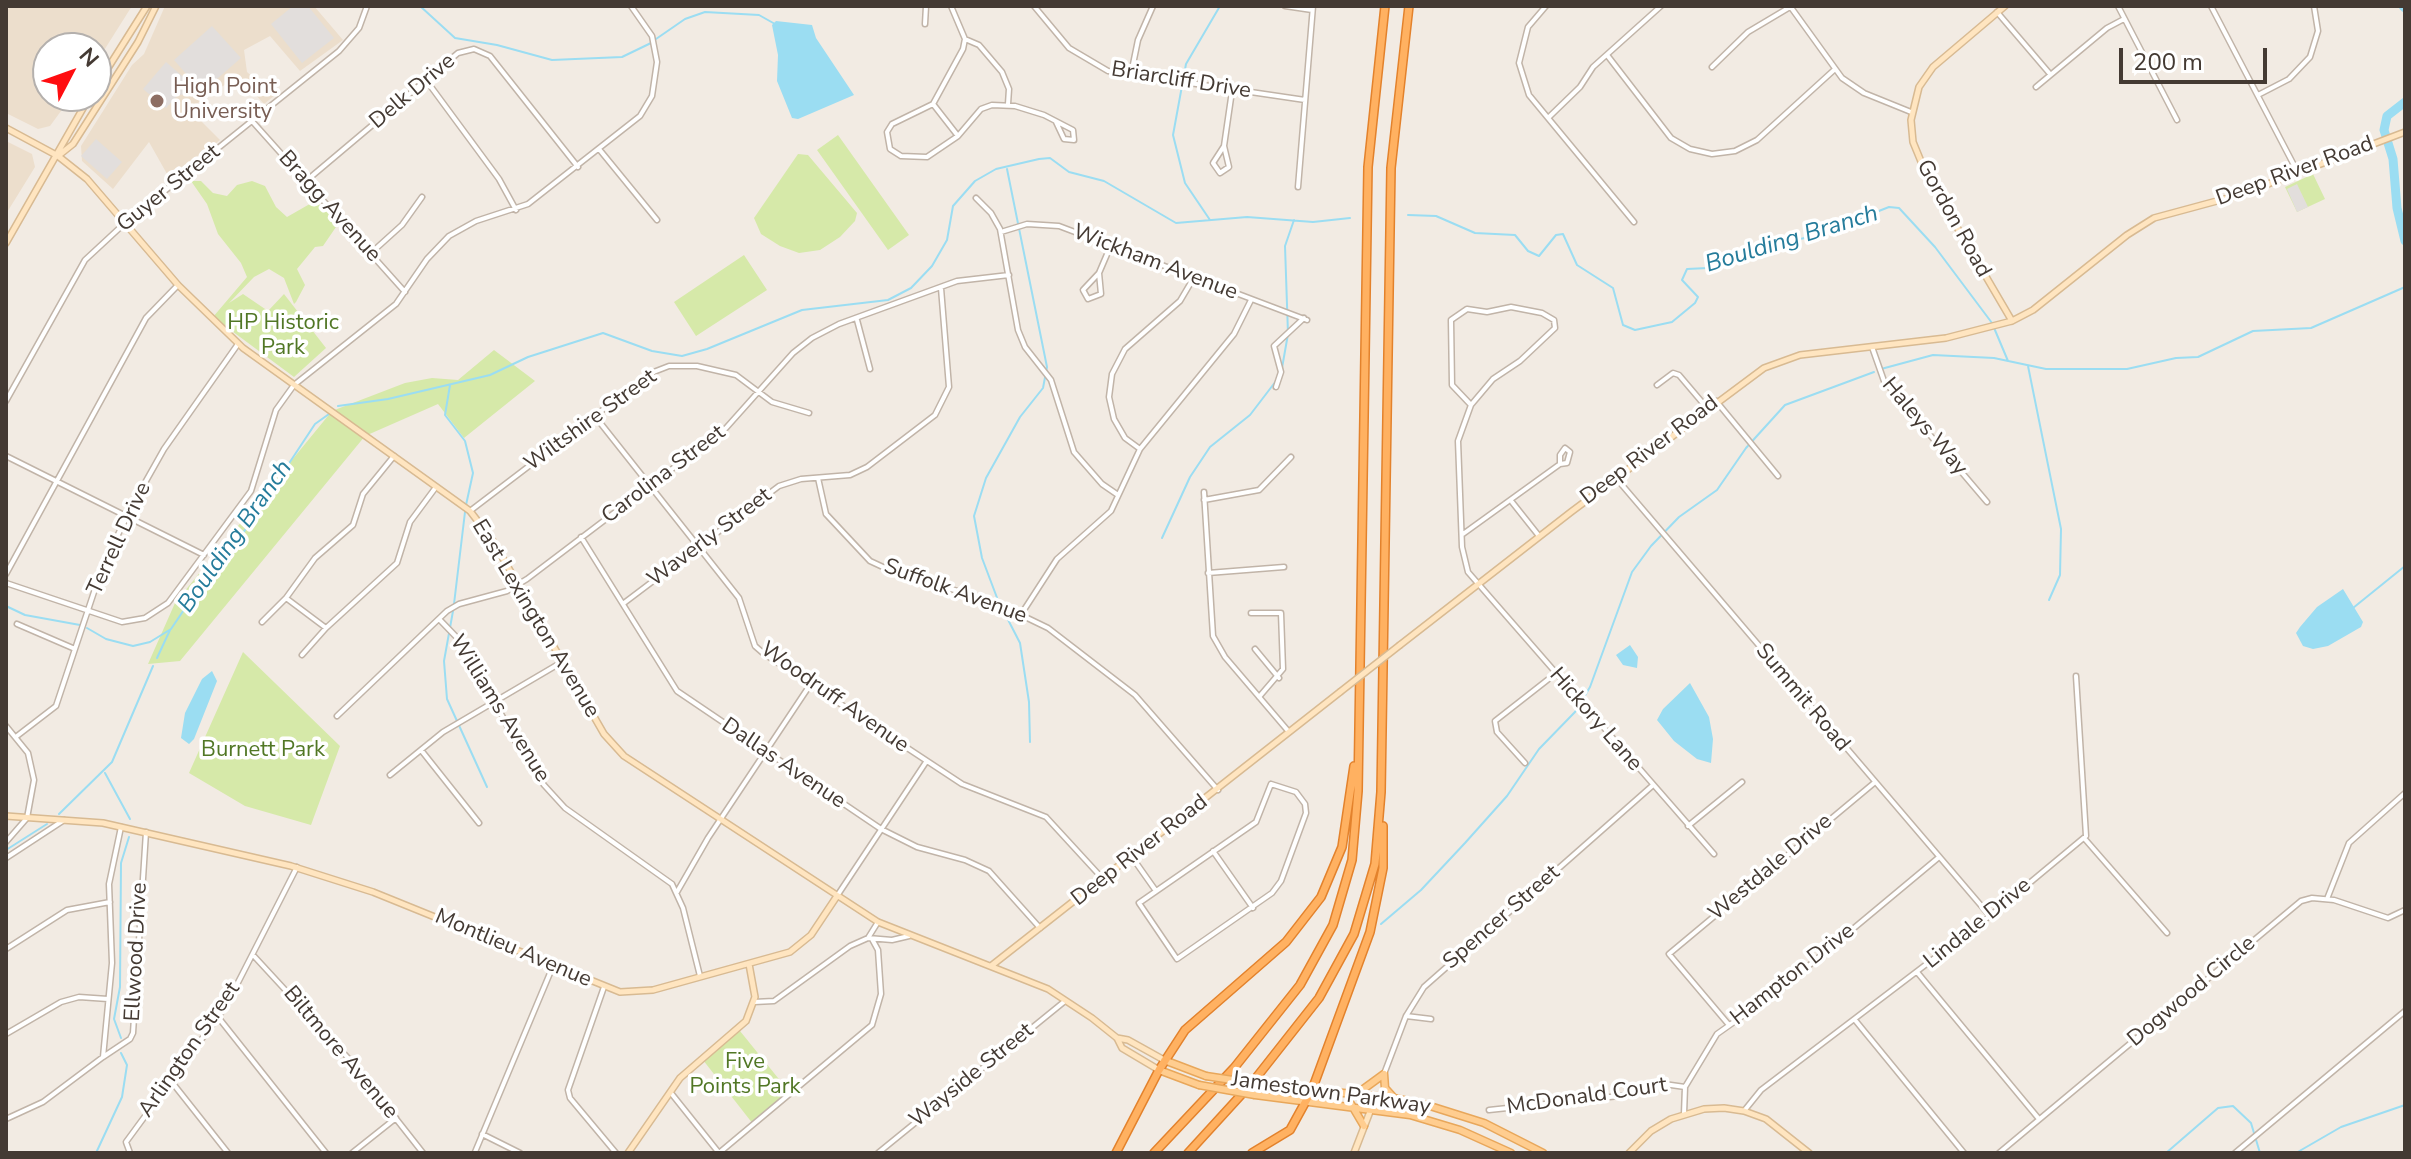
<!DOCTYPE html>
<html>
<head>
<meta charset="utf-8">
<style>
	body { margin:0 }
	#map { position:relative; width:2411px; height:1159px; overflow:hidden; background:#f2ebe3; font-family:"Nunito Sans",sans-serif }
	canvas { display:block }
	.frame { position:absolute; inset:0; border:8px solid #443a33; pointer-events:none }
	.north { position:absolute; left:32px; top:32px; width:80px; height:80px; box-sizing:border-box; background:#fff; border:2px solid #b4b0ad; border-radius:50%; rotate:49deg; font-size:22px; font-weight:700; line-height:32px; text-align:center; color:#443a33 }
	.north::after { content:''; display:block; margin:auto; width:28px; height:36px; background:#ff0d10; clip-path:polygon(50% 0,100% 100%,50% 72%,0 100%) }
	.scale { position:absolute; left:2119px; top:48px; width:148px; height:36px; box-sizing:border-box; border:4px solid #443a33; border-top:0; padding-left:10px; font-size:24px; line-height:28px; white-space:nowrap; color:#443a33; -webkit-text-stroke:6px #fff; paint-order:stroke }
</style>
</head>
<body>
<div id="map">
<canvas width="2411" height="1159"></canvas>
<div class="frame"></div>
<div class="north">N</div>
<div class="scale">200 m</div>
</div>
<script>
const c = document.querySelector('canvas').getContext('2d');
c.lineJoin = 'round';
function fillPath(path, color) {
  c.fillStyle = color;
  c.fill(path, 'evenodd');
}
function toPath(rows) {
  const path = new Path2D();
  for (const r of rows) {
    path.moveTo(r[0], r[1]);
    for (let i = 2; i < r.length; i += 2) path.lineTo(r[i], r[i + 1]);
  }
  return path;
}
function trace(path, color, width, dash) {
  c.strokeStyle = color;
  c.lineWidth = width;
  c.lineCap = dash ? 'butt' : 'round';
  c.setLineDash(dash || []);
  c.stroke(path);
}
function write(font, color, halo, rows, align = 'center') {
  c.font = font + ' "Nunito Sans",sans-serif';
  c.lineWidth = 7;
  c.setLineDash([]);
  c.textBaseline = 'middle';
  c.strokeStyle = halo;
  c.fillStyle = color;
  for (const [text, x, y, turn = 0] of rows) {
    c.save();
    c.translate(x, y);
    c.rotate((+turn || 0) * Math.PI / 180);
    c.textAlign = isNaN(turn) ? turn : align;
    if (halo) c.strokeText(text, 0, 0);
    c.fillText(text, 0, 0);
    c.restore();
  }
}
fillPath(toPath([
	[12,6,132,6,96,63,96,48,48,48,48,96,72,96,50,126,38,129,6,113,6,10],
	[165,6,314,6,343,40,300,71,270,36,244,50,247,72,274,96,264,104,245,83,232,80,189,109,220,140,171,181,149,142,113,189,82,161,81,146,132,65,144,54],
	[6,141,32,154,35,167,6,214]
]), '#ecdecc');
fillPath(toPath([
	[838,135,909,235,888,250,817,150],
	[798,154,808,155,857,213,855,221,840,237,820,250,799,253,780,246,761,234,754,218],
	[2313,174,2325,199,2297,212,2285,187],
	[191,181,201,181,213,193,227,196,237,185,252,181,265,186,276,207,287,217,315,201,335,217,336,227,323,246,315,247,297,269,305,285,296,302,294,304,284,278,269,269,254,277,229,303,243,294,268,311,284,294,326,348,294,377,213,317,247,277,241,263,218,234,207,204],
	[744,255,767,290,696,336,674,302],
	[494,350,535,381,464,438,438,404,365,436,180,661,148,664,175,603,332,411,405,383,432,378,458,380],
	[243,652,340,746,311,825,245,806,189,773],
	[740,1031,791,1094,753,1124,703,1060]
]), '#d6e9a9');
fillPath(toPath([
	[293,6,308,6,334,38,302,63,271,24],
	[212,26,241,58,202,92,174,60],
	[166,62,188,81,185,85,192,94,178,95,166,108,143,89],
	[96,139,122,162,107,179,81,156],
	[2297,184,2308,207,2297,212,2287,189]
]), '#e2dedc');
fillPath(toPath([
	[776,21,812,25,816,38,854,95,798,119,792,118,777,81,778,55,772,25],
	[2343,589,2363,622,2361,627,2328,646,2313,649,2303,646,2296,633,2300,627,2317,607],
	[1630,645,1638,657,1637,668,1623,665,1616,655],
	[212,671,217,681,194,739,189,744,181,738,185,713,202,679],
	[1690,683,1709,717,1713,739,1711,763,1697,759,1674,741,1657,720,1663,709]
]), '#9bddf2');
trace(toPath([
	[420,6,455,38,497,45,552,60,622,57,651,43],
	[656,39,685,19,705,12,759,15,775,24],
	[1408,215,1436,216,1475,233,1515,235,1528,251,1539,256,1556,235,1563,234,1577,265,1613,288,1623,325,1635,330,1672,322,1695,303,1698,297,1682,280,1687,269,1708,268,1738,253,1818,235,1889,207,1899,208,1935,247,1992,323,2008,361],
	[1210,220,1185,183,1173,135,1186,64,1220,6],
	[2028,366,2061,529,2060,575,2049,600],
	[1282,368,1288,334,1285,246,1294,220],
	[1881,369,1933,355,1994,358,2046,369,2127,369,2176,358,2198,357,2253,331,2311,328,2405,287],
	[450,385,445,415,465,441,473,473,466,505],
	[338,406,388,399,490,375,528,357,603,333,652,351,682,356,707,349,802,310,888,300,911,288,932,266,947,240,953,206,975,181,996,169,1039,159,1050,158,1069,172,1104,181,1176,223,1247,217,1313,222,1350,218],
	[1162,538,1190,477,1210,447,1250,415,1276,381],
	[999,603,982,558,974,516,986,478,1020,417,1043,388,1047,367,1007,169],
	[454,604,465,512],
	[6,606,25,615,80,625],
	[1002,608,1020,643,1029,702,1030,742],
	[2353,608,2405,566],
	[453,611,444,661,447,699,487,787],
	[87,628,106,639,133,646,150,642,171,629,215,564,243,533,315,424,329,414],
	[157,658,170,630],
	[105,773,130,819],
	[59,814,112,762,153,666],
	[6,850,47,824],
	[1381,924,1421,890,1465,843,1507,796,1539,749,1575,712,1590,687,1632,572,1651,546,1679,517,1717,490,1746,448,1785,405,1874,372],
	[121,1038,114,1019,120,987,121,863,129,837],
	[96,1153,122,1097,127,1065,121,1053],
	[2166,1153,2218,1108,2233,1106,2251,1123,2260,1153],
	[2296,1153,2341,1127,2405,1105]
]), '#9bddf2', 2);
trace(toPath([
	[2403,6,2405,8],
	[2405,102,2387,116,2384,130,2393,159,2397,208,2405,241]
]), '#9bddf2', 9);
const street = toPath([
	[951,6,965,39,963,49,933,104,892,124,887,132,890,149,901,156,927,157,958,136,981,109,992,105,1015,106,1044,115,1073,130,1074,140,1064,139,1056,122],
	[1034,6,1069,48,1108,71,1305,100],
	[1285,6,1312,10],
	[1546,6,1528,27,1519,63,1529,95,1548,118],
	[1790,6,1842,78,1864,93,1911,112],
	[2118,6,2177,120],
	[2211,6,2297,171],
	[1997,12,2050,74],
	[925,24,926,6],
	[965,39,979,45,1002,72,1009,89,1008,104],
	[1607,55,1671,138,1690,149,1712,154,1735,151,1757,140,1834,70],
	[1712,67,1748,32,1790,7],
	[1131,74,1138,40,1153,6],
	[426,80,499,179,516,210],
	[2036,87,2107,28,2124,19],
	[2258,95,2289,79,2310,57,2318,31,2314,6],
	[933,104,958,136],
	[252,121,405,292],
	[1224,146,1229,167,1220,173,1213,163,1224,146,1232,91],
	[599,149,657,220],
	[306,181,458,53,474,49,490,56,578,167],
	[1298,187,1313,6],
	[976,198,991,213,1000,229,1018,330,1025,347,1051,380,1074,452,1102,484,1118,495],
	[1634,222,1548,118,1580,87,1593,67,1661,6],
	[1001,232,1027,224,1059,226,1307,320],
	[371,253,402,225,422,197],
	[1099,273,1101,294,1088,299,1083,290,1099,273,1111,245],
	[1511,307,1542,313,1554,320,1555,328,1520,361,1493,379,1471,405,1452,385,1451,320,1467,309,1487,312,1511,307],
	[857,320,870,369],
	[1872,347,1884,381,1987,502],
	[1657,385,1673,373,1679,375,1707,408],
	[1276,387,1281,372,1274,346,1304,318],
	[6,401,85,260,126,222,339,51,359,28,367,6],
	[1716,401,1778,476],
	[1471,405,1458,441,1462,547,1468,572,1714,854],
	[594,415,739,598,755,646,763,653,962,784,1046,817,1103,879],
	[1140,449,1125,438,1114,419,1109,397,1112,374,1125,349,1180,301,1193,279],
	[6,456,204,555],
	[394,456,363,494,353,525,315,558,286,598,326,628,397,563,410,522,436,487],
	[818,478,826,514,870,561,898,574,990,600,1048,628,1135,695,1218,790],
	[1616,478,1990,916],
	[1204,492,1213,636,1225,657,1289,732],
	[1204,500,1259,490,1291,457],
	[1512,502,1539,536],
	[470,511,651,373,669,366,697,366,736,375,772,402,809,413],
	[1463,534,1560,464,1567,463,1570,452,1565,448,1560,455,1560,464],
	[581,537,677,691,881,829,917,847,965,860,989,871,1040,928],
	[1208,573,1284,567],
	[6,574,146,318,178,285],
	[6,583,122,622,145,618,168,603,251,491,276,410,294,385,396,304,427,259,449,236,476,221,528,204,640,116,652,96,657,62,652,36,631,6],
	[624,603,779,486,801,479,850,475,867,467,935,415,949,387,941,288],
	[1022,613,1057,559,1111,511,1140,449,1234,334,1251,300],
	[1251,613,1281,613,1283,669,1259,697],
	[439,619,466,647,519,748,544,785,565,808,672,884,683,908,700,976],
	[262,622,286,598],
	[17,624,75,649],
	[1255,649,1279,678],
	[302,655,326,628],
	[337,716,447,611,459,604,507,591,527,579,726,428,793,353,812,338,839,324,957,281,1009,275],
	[6,726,28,753,34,780,27,818,6,842],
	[17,736,56,706,103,565,133,504,164,449,238,344],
	[421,750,479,823],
	[1525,763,1497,732,1495,721,1555,674],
	[390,775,443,732,562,662],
	[1271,784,1296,792,1305,804,1306,813,1281,881,1272,893,1177,959,1139,903,1256,822,1271,784],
	[1688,826,1742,782],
	[2084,838,2167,933],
	[1213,851,1253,908],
	[1132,857,1156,891],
	[6,858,64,820],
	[677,892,708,838,810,685],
	[837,896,926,762],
	[2327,899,2349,843,2405,793],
	[868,938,878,922],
	[6,949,67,910,110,902],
	[253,955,349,1059,423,1153],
	[1917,972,2039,1119],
	[604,987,568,1090,570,1098,616,1153],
	[754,1002,774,1001,850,946,868,938,892,940,909,936],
	[1406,1016,1431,1019],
	[218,1017,326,1153],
	[1855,1020,1964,1153],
	[1729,1025,1669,954,1874,783],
	[6,1034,61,1002,79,997,108,999],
	[103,1057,130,1039,133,1033,146,832],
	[1384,1074,1406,1016,1424,987,1652,786],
	[171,1081,228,1153],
	[671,1093,719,1153,872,1025,881,994,878,950,872,939],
	[1489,1110,1628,1095,1657,1083,1685,1087],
	[1744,1111,1761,1090,1991,915,2086,836,2076,676],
	[1684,1114,1685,1087,1717,1034,1782,988,1938,858],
	[6,1119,43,1102,103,1057,112,963,109,884,121,827],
	[482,1134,520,1153],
	[475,1152,553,966],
	[130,1153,126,1142,226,1006,297,867],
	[352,1153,396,1118],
	[878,1153,1065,1001],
	[1999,1153,2301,901,2312,898,2334,900,2388,918,2405,910],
	[2235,1153,2405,1011]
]);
const secondary = toPath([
	[2005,6,1933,67,1919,87,1911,120,1913,142,1927,176,2012,321],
	[96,87,147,6],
	[6,128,58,156,87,179,178,285,243,348,470,511,493,541,604,734,624,756,878,922,1048,989,1092,1018,1117,1038,1122,1048,1159,1070],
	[58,156,73,144,138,42,156,6],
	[6,243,90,96],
	[1400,645,1571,512,1764,368,1800,355,1946,338,2012,321,2033,310,2127,235,2154,218,2239,195,2405,132],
	[6,816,103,823,291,866,373,892,620,992,653,990,790,952,811,935,837,896],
	[991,966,1340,692],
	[1117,1038,1128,1040,1164,1060],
	[628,1153,680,1078,746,1021,755,997,749,964],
	[1354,1153,1376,1096],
	[1629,1153,1651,1131,1671,1119,1704,1109,1724,1108,1744,1111,1766,1119,1809,1153]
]);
const primary = toPath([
	[1164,1060,1206,1076],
	[1159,1070,1199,1085],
	[1384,1074,1385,1088,1394,1098],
	[1272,1086,1394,1098,1430,1106,1484,1123,1543,1153],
	[1358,1093,1384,1074],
	[1255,1095,1410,1115,1460,1130,1511,1153],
	[1351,1104,1364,1126]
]);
const highway = toPath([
	[1116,1153,1159,1070,1185,1030,1286,942,1321,897,1342,847,1354,766],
	[1154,1153,1234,1068,1300,985,1333,925,1352,860,1358,791,1368,167,1385,6],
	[1188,1153,1252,1083,1319,998,1354,934,1375,864,1381,792,1391,168,1409,6],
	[1252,1153,1290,1130,1312,1090,1370,932,1383,868,1383,826]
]);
trace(street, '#c1b4a8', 7);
trace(secondary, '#d8ba92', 8);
trace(primary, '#e8a75b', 9);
trace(highway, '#e3822c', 10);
trace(street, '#fff', 4);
trace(secondary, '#ffe5c0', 5);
trace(primary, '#ffcd8f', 6);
trace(highway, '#ffb161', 7);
const secondaryBridge = toPath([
	[1340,692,1400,645]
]);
const primaryBridge = toPath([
	[1206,1076,1272,1086],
	[1199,1085,1255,1095]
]);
trace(secondaryBridge, '#d8ba92', 8, []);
trace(primaryBridge, '#e8a75b', 9, []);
trace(secondaryBridge, '#ffe5c0', 5);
trace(primaryBridge, '#ffcd8f', 6);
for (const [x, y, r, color] of [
	[157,101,8,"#8d6e63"]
]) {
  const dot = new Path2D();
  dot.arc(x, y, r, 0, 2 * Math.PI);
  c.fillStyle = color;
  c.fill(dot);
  trace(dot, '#fff', 3);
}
write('22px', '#443a33', '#fff', [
	["Briarcliff Drive",1181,81,9],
	["Delk Drive",413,92,-40],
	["Deep River Road",2295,172,-20],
	["Guyer Street",169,189,-39],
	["Bragg Avenue",329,207,48],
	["Gordon Road",1953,219,61],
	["Wickham Avenue",1155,263,21],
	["Wiltshire Street",591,421,-36],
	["Haleys Way",1924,427,50],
	["Deep River Road",1650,451,-37],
	["Carolina Street",664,475,-37],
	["Waverly Street",710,538,-37],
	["Terrell Drive",120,539,-65],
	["Suffolk Avenue",955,592,20],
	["East Lexington Avenue",535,619,59],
	["Woodruff Avenue",834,698,35],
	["Summit Road",1802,698,50],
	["Williams Avenue",499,709,58],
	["Hickory Lane",1595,720,49],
	["Dallas Avenue",783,764,34],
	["Deep River Road",1140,851,-38],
	["Westdale Drive",1771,868,-40],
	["Spencer Street",1502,918,-41],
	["Lindale Drive",1978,924,-39],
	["Montlieu Avenue",513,949,23],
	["Ellwood Drive",137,952,-87],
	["Hampton Drive",1793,975,-38],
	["Dogwood Circle",2192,992,-40],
	["Arlington Street",190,1050,-55],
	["Biltmore Avenue",340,1053,50],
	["Wayside Street",972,1076,-39],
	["Jamestown Parkway",1331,1094,8],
	["McDonald Court",1587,1097,-8]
]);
write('22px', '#785e54', '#fff', [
	["High Point",173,88],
	["University",173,113]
], 'left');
write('22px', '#517725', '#fff', [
	["HP Historic",283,324],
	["Park",283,349],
	["Burnett Park",263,751],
	["Five",745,1063],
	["Points Park",745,1088]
]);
write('italic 24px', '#257c9b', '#fff', [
	["Boulding Branch",1792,240,-17],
	["Boulding Branch",236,537,-55]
]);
</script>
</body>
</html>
